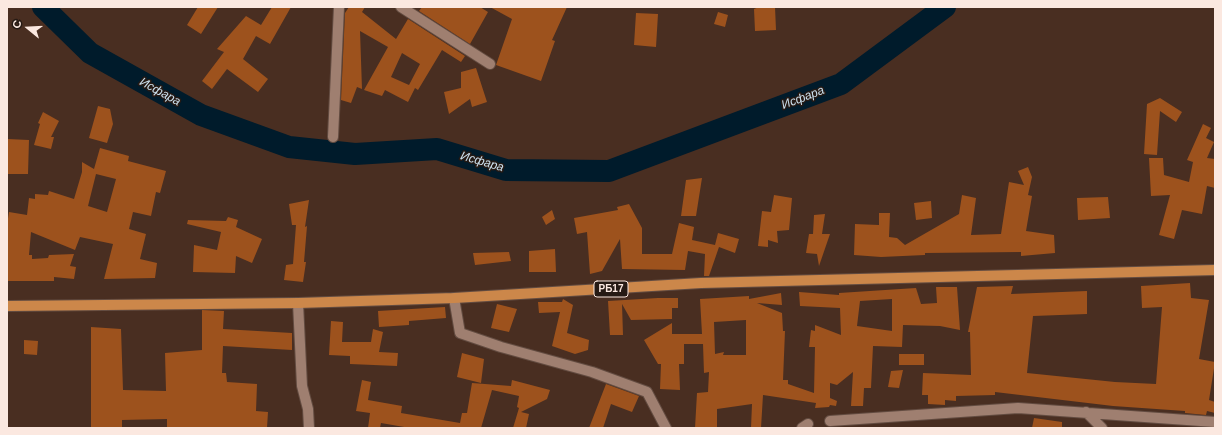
<!DOCTYPE html>
<html>
<head>
<meta charset="utf-8">
<style>
	body { margin:0 }
	#map { position:relative; width:1222px; height:435px; overflow:hidden; background:#492e21; font-family:Helvetica,sans-serif }
	canvas { display:block }
	.frame { position:absolute; inset:0; border:8px solid #fbe8e0; pointer-events:none }
	.north { position:absolute; left:8px; top:8px; width:40px; height:40px; -webkit-text-stroke:3px #261a14; paint-order:stroke; rotate:288deg; font-size:11px; font-weight:700; line-height:16px; text-align:center; color:#fbe8e0 }
	.north::after { content:''; display:block; margin:auto; width:14px; height:18px; background:#fbe8e0; clip-path:polygon(50% 0,100% 100%,50% 72%,0 100%) }
</style>
</head>
<body>
<div id="map">
<canvas width="1222" height="435"></canvas>
<div class="frame"></div>
<div class="north">С</div>
</div>
<script>
const c = document.querySelector('canvas').getContext('2d');
c.lineJoin = 'round';
function toPath(rows) {
  const path = new Path2D();
  for (const r of rows) {
    path.moveTo(r[0], r[1]);
    for (let i = 2; i < r.length; i += 2) path.lineTo(r[i], r[i + 1]);
  }
  return path;
}
function trace(path, color, width, dash) {
  c.strokeStyle = color;
  c.lineWidth = width;
  c.lineCap = dash ? 'butt' : 'round';
  c.setLineDash(dash || []);
  c.stroke(path);
}
function fillPath(path, color) {
  c.fillStyle = color;
  c.fill(path, 'evenodd');
}
function write(font, color, halo, rows, align = 'center') {
  c.font = font + ' Helvetica,sans-serif';
  c.lineWidth = 3;
  c.setLineDash([]);
  c.textBaseline = 'middle';
  c.strokeStyle = halo;
  c.fillStyle = color;
  for (const [text, x, y, turn = 0] of rows) {
    c.save();
    c.translate(x, y);
    c.rotate((+turn || 0) * Math.PI / 180);
    c.textAlign = isNaN(turn) ? turn : align;
    if (halo) c.strokeText(text, 0, 0);
    c.fillText(text, 0, 0);
    c.restore();
  }
}
trace(toPath([
	[43,7,90,53,201,115,289,147,355,154,437,149,506,170,609,171,841,84,945,7]
]), '#001b2b', 22);
fillPath(toPath([
	[198,7,218,7,201,34,187,25],
	[272,7,291,7,270,44,256,36,243,59,268,79,258,92,227,69,212,89,202,81,224,52,217,49,246,16,261,25],
	[349,7,365,7,362,12,396,39,408,19,465,56,461,62,442,50,418,90,415,88,408,102,385,90,382,96,364,90,388,47,360,31,362,89,357,87,351,103,341,100,345,13],
	[402,53,420,64,409,85,391,77],
	[422,7,480,7,488,12,470,44,419,11],
	[490,7,567,7,552,40,555,41,541,81,496,65,512,19],
	[759,7,775,7,776,30,755,31,754,9],
	[718,12,728,15,725,27,714,24],
	[636,13,658,14,656,47,634,45],
	[476,68,487,102,472,107,470,99,449,114,444,92,461,88,461,72],
	[1160,98,1182,112,1176,122,1160,111,1157,155,1144,154,1147,104],
	[98,106,110,109,113,124,107,143,89,138],
	[43,112,59,121,51,137,54,137,51,149,34,145,40,124,38,123],
	[1203,124,1211,128,1206,138,1214,142,1207,158,1215,159,1215,188,1207,186,1202,214,1182,210,1174,239,1159,235,1170,195,1151,196,1149,158,1163,158,1164,175,1189,182,1193,162,1187,160],
	[7,139,29,140,28,174,7,174],
	[100,148,129,156,128,161,166,171,160,193,156,192,151,216,133,212,129,229,146,234,140,259,157,263,155,278,104,279,113,244,80,237,75,250,31,232,29,255,32,255,32,259,48,258,49,255,74,254,70,266,76,267,74,279,54,277,54,281,7,281,7,225,9,212,27,215,29,198,35,199,35,194,48,195,49,191,74,199,82,172,82,162,94,169],
	[96,174,116,179,107,212,88,206],
	[1028,167,1032,177,1028,195,1032,196,1026,231,1054,235,1055,253,1021,256,1021,252,925,253,925,255,881,257,854,255,855,224,879,225,879,213,890,213,889,237,897,238,905,245,959,214,962,195,976,198,971,235,1001,234,1009,182,1024,185,1018,171],
	[702,178,696,216,681,216,686,180],
	[774,195,792,198,789,230,777,231,778,243,768,240,768,247,758,246,762,211,771,212],
	[1108,197,1110,218,1078,220,1077,198],
	[309,200,305,227,307,226,304,262,306,262,303,282,284,280,286,265,293,264,296,225,292,225,289,204],
	[931,201,932,218,916,220,914,203],
	[629,204,642,228,642,254,672,254,679,223,694,227,692,240,715,245,718,233,739,239,735,253,719,247,709,276,704,276,705,254,688,251,685,270,622,269,620,239,602,271,590,274,587,232,577,234,574,218,618,210,617,207],
	[552,210,555,219,546,225,542,217],
	[825,214,822,234,830,234,819,266,817,254,806,253,809,234,813,234,814,215],
	[228,217,238,220,236,227,262,239,252,263,236,256,235,273,193,272,194,245,217,250,221,232,187,224,188,220,226,221],
	[555,249,556,272,529,272,529,251],
	[509,252,511,261,475,265,473,253],
	[1190,283,1191,298,1209,300,1199,359,1215,362,1209,400,1215,402,1215,413,1207,411,1206,415,1185,413,1185,411,1113,406,995,392,995,395,956,396,956,401,945,400,945,405,928,404,928,395,922,395,923,373,971,375,970,332,968,332,977,287,1013,286,1011,294,1087,291,1087,314,1033,316,1027,373,1115,382,1156,384,1162,307,1142,308,1141,286],
	[936,287,957,287,960,330,940,326,903,325,902,347,873,346,871,388,864,388,863,406,851,406,853,372,837,385,830,383,830,398,837,401,836,406,830,405,829,407,815,408,816,403,763,395,761,428,751,428,752,404,717,409,717,428,695,428,697,393,708,392,709,372,704,373,703,344,684,344,684,364,679,364,680,390,660,389,661,364,658,364,644,340,672,323,672,334,702,334,700,299,749,296,749,299,781,293,782,305,757,303,782,313,783,331,785,331,783,380,788,380,788,384,814,393,815,347,809,347,811,330,815,331,815,325,841,335,840,308,800,306,799,292,839,295,839,293,916,288,921,304,937,303],
	[892,299,892,331,857,326,860,301],
	[746,320,746,355,723,355,724,352,715,354,714,322],
	[658,298,678,298,678,308,672,308,672,319,631,320,622,304,623,335,610,335,608,301],
	[563,299,573,305,567,333,589,340,588,350,575,354,552,346,560,312,539,313,538,302,562,302],
	[497,304,517,309,509,332,491,328],
	[445,307,446,318,409,321,409,325,379,327,378,311],
	[202,310,224,311,223,329,292,333,292,350,223,346,222,373,226,373,227,382,257,384,256,411,268,412,267,428,167,428,167,419,122,420,122,428,91,428,91,327,121,329,123,390,166,391,165,353,202,350],
	[331,321,343,322,342,342,371,342,373,329,383,332,379,352,398,353,397,366,350,364,350,356,329,355],
	[24,340,38,341,37,355,24,354],
	[462,353,484,359,481,383,457,377],
	[899,354,924,354,924,365,899,365],
	[903,370,899,388,888,387,891,371],
	[362,380,371,382,368,400,402,406,401,413,460,423,462,413,467,413,472,383,511,386,512,380,550,390,547,399,521,412,529,414,526,428,513,428,519,408,517,407,519,396,492,390,481,428,410,428,381,423,380,428,368,428,370,413,356,411],
	[606,384,639,396,632,412,611,404,603,428,589,428],
	[1034,418,1062,422,1062,428,1032,428]
]), '#9d521d');
const minor = toPath([
	[401,7,490,64],
	[333,137,339,7],
	[454,298,460,333,501,347,592,372,647,392,666,428],
	[298,303,302,386,308,409,309,428],
	[1086,412,1102,428],
	[830,421,1018,408,1215,422],
	[802,428,808,424]
]);
const primary = toPath([
	[7,306,298,303,454,298,701,283,1215,270]
]);
trace(minor, '#634c41', 12);
trace(primary, '#634c41', 12);
trace(minor, '#9f7f70', 10);
trace(primary, '#cc874a', 10);
for (const [x, y, w] of [
	[611,289,34]
]) {
  const box = new Path2D();
  box.roundRect(x - w / 2, y - 8, w, 16, 3);
  c.fillStyle = '#261a14';
  c.fill(box);
  trace(box, '#fbe8e0', 1);
}
write('bold 10px', '#fbe8e0', null, [
	["РБ17",611,289]
]);
write('italic 12px', '#cde2f0', '#261a14', [
	["Исфара",160,92,29],
	["Исфара",803,98,-21],
	["Исфара",482,162,16]
]);
</script>
</body>
</html>
